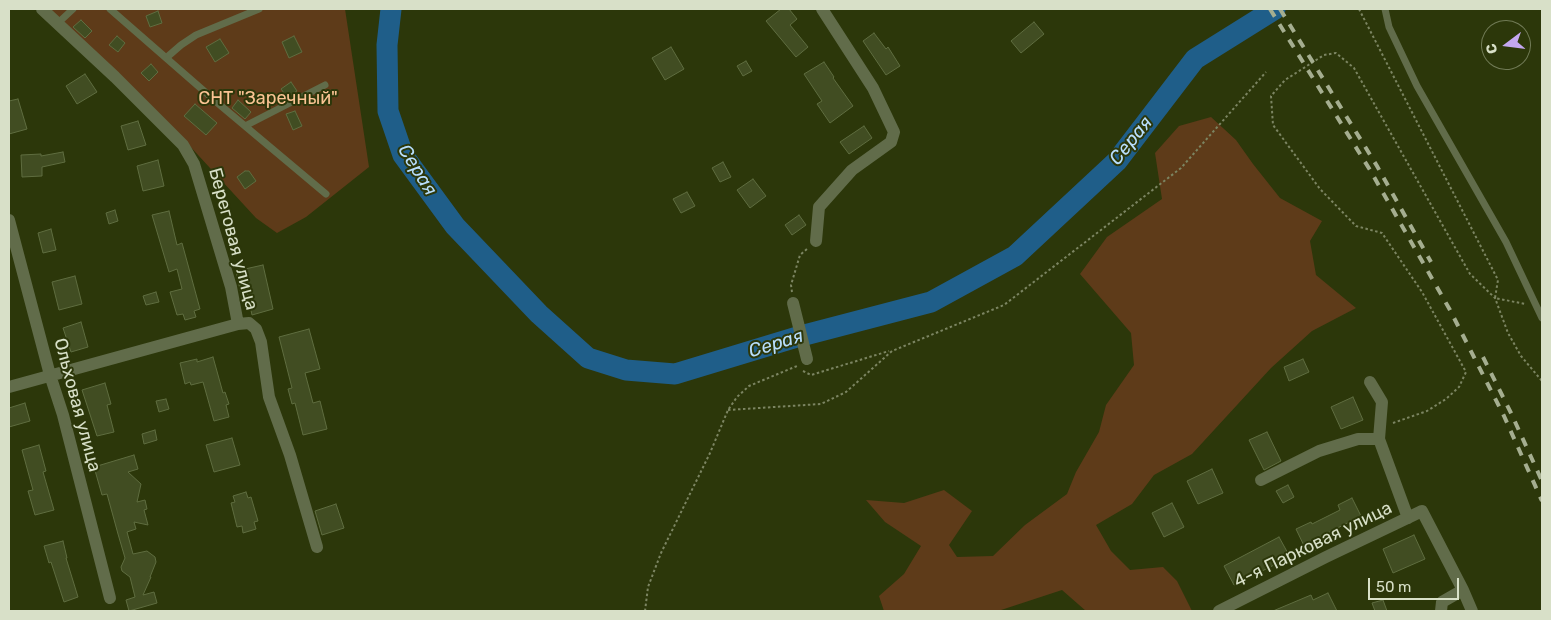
<!DOCTYPE html>
<html>
<head>
<meta charset="utf-8">
<style>
	body { margin:0 }
	#map { position:relative; width:1551px; height:620px; overflow:hidden; background:#2c370a; font-family:Rubik,sans-serif }
	canvas { display:block }
	.frame { position:absolute; inset:0; border:10px solid #d8e0c8; pointer-events:none }
	.north { position:absolute; left:1481px; top:20px; width:50px; height:50px; box-sizing:border-box; background:#2c370a; border:1px solid #717b56; border-radius:50%; rotate:255deg; font-size:14px; font-weight:700; line-height:20px; text-align:center; color:#d8e0c8 }
	.north::after { content:''; display:block; margin:auto; width:18px; height:22px; background:#c4a7f1; clip-path:polygon(50% 0,100% 100%,50% 72%,0 100%) }
	.scale { position:absolute; left:1368px; top:578px; width:91px; height:22px; box-sizing:border-box; border:2px solid #d8e0c8; border-top:0; padding-left:6px; font-size:15px; line-height:18px; white-space:nowrap; color:#d8e0c8; -webkit-text-stroke:4px #2c370a; paint-order:stroke }
</style>
</head>
<body>
<div id="map">
<canvas width="1551" height="620"></canvas>
<div class="frame"></div>
<div class="north">С</div>
<div class="scale">50 m</div>
</div>
<script>
const c = document.querySelector('canvas').getContext('2d');
c.lineJoin = 'round';
function fillPath(path, color) {
  c.fillStyle = color;
  c.fill(path, 'evenodd');
}
function toPath(rows) {
  const path = new Path2D();
  for (const r of rows) {
    path.moveTo(r[0], r[1]);
    for (let i = 2; i < r.length; i += 2) path.lineTo(r[i], r[i + 1]);
  }
  return path;
}
function trace(path, color, width, dash) {
  c.strokeStyle = color;
  c.lineWidth = width;
  c.lineCap = dash ? 'butt' : 'round';
  c.setLineDash(dash || []);
  c.stroke(path);
}
function write(font, color, halo, rows, align = 'center') {
  c.font = font + ' Rubik,sans-serif';
  c.lineWidth = 4;
  c.setLineDash([]);
  c.textBaseline = 'middle';
  c.strokeStyle = halo;
  c.fillStyle = color;
  for (const [text, x, y, turn = 0] of rows) {
    c.save();
    c.translate(x, y);
    c.rotate((+turn || 0) * Math.PI / 180);
    c.textAlign = isNaN(turn) ? turn : align;
    if (halo) c.strokeText(text, 0, 0);
    c.fillText(text, 0, 0);
    c.restore();
  }
}
fillPath(toPath([
	[46,9,345,9,369,167,306,217,277,233,256,218,187,143],
	[1211,117,1236,140,1253,164,1280,198,1322,221,1310,241,1316,275,1356,308,1312,331,1271,368,1192,454,1154,475,1132,504,1096,525,1111,551,1130,570,1163,567,1177,581,1192,611,1086,611,1062,590,998,611,884,611,879,596,904,574,921,546,885,522,866,500,904,503,944,490,972,511,949,545,957,557,993,556,1025,525,1067,494,1076,472,1099,432,1106,405,1134,365,1131,333,1080,274,1107,237,1162,199,1155,153,1179,126]
]), '#5e3b19');
trace(toPath([
	[391,9,387,45,388,111,403,155,455,226,539,314,588,358,626,370,675,374,797,337,931,302,1015,256,1117,161,1195,59,1275,9]
]), '#1f5e89', 21);
const building = toPath([
	[781,9,789,9,797,19,790,25,808,47,796,57,766,21,781,9],
	[158,11,162,23,150,27,146,16,158,11],
	[81,20,92,31,85,38,73,27,81,20],
	[1034,22,1044,34,1021,53,1011,41,1034,22],
	[874,33,886,49,888,47,900,66,886,75,863,41,874,33],
	[117,36,125,43,118,52,109,45,117,36],
	[294,36,302,52,289,58,282,42,294,36],
	[220,39,229,53,215,62,206,47,220,39],
	[671,47,684,69,665,80,652,58,671,47],
	[746,61,752,71,743,76,737,66,746,61],
	[824,62,834,77,833,78,853,106,830,123,817,104,822,101,804,74,824,62],
	[151,64,158,72,149,81,141,73,151,64],
	[85,74,97,92,77,104,66,86,85,74],
	[291,82,297,91,287,97,281,89,291,82],
	[18,99,27,129,9,134,9,101,18,99],
	[238,100,251,112,245,119,232,108,238,100],
	[195,104,217,123,206,135,184,116,195,104],
	[295,111,302,126,293,130,286,114,295,111],
	[138,121,146,145,128,150,121,126,138,121],
	[864,126,872,138,849,154,840,142,864,126],
	[63,152,65,162,42,167,42,176,22,177,21,155,41,154,41,156,63,152],
	[158,160,164,186,143,191,137,166,158,160],
	[723,162,731,177,720,182,712,168,723,162],
	[245,171,249,171,256,181,245,189,237,177,245,171],
	[753,179,766,196,750,208,737,190,753,179],
	[687,192,695,206,681,213,673,199,687,192],
	[115,210,118,221,109,224,106,213,115,210],
	[169,211,177,245,182,243,200,309,194,311,196,317,185,320,183,314,177,315,170,292,182,289,177,269,169,272,152,215,169,211],
	[799,215,806,225,792,235,785,225,799,215],
	[51,229,56,250,43,253,38,233,51,229],
	[263,265,273,309,252,315,247,292,241,294,236,271,263,265],
	[75,276,82,304,59,310,52,282,75,276],
	[156,292,159,302,146,305,143,296,156,292],
	[81,322,88,347,71,352,63,328,81,322],
	[309,329,320,369,305,373,313,403,320,401,327,429,303,435,295,403,292,404,288,389,292,388,279,337,309,329],
	[213,357,223,393,225,392,229,404,226,405,229,417,214,421,203,382,191,385,190,382,185,384,180,363,197,359,197,362,213,357],
	[1303,359,1309,372,1289,381,1284,367,1303,359],
	[105,383,111,404,107,405,114,432,97,436,82,390,105,383],
	[1353,397,1363,420,1341,429,1331,407,1353,397],
	[166,399,169,409,159,412,156,401,166,399],
	[25,403,30,421,9,427,9,408,25,403],
	[155,430,157,440,144,444,142,434,155,430],
	[1267,432,1281,461,1264,470,1249,440,1267,432],
	[232,438,240,465,214,472,206,445,232,438],
	[39,445,46,471,43,472,54,510,35,515,28,491,33,490,22,450,39,445],
	[134,455,138,469,128,472,141,484,137,502,145,500,147,509,144,510,148,525,134,522,136,529,127,532,133,554,147,551,155,557,156,562,150,577,151,577,143,595,154,592,157,603,129,611,126,600,135,597,130,577,122,571,121,567,125,558,118,534,107,494,102,495,94,467,134,455],
	[1212,469,1223,493,1198,504,1187,481,1212,469],
	[1288,485,1294,497,1283,503,1276,491,1288,485],
	[246,492,248,498,251,497,258,521,254,522,256,529,243,533,242,526,237,527,231,503,235,502,233,496,246,492],
	[1352,498,1361,516,1318,538,1322,547,1311,552,1307,552,1296,529,1311,522,1312,524,1340,510,1338,505,1352,498],
	[1172,503,1184,527,1164,537,1152,513,1172,503],
	[336,504,344,528,322,535,315,511,336,504],
	[1414,535,1425,559,1393,573,1383,549,1414,535],
	[1279,537,1290,557,1234,585,1224,566,1279,537],
	[63,541,67,558,66,558,78,597,64,602,51,562,49,563,44,546,63,541],
	[1328,593,1337,611,1273,611,1311,595,1313,600,1328,593],
	[1383,600,1387,611,1375,611,1372,603,1383,600]
]);
fillPath(building, '#414d22');
trace(building, '#5f6d40', 1);
trace(toPath([
	[1359,9,1498,280,1495,298,1525,304],
	[792,292,791,285,800,255,807,249],
	[803,371,811,375,889,351],
	[728,410,821,404,846,392,892,351,1004,305,1181,168,1266,72],
	[1393,423,1427,411,1446,399,1459,387,1466,372,1422,292,1382,233,1356,226,1320,189,1273,125,1271,96,1285,80,1324,55,1336,53,1354,68,1470,274,1495,298,1508,333,1521,356,1542,381],
	[645,611,648,587,661,553,710,453,728,410,737,397,749,386,797,366]
]), '#7c8562', 2, [2.5, 2.5]);
trace(toPath([
	[110,9,220,105,326,194],
	[1385,9,1389,27,1417,86,1506,242,1542,318],
	[58,23,73,9],
	[166,58,181,45,196,35,259,9],
	[245,126,325,85]
]), '#616c4a', 7);
trace(toPath([
	[42,9,115,77,183,145,194,164,231,287,238,324,249,323,256,329,261,342,269,397,290,455,317,547],
	[9,220,50,375,63,415,110,598],
	[816,241,819,207,852,170,891,142,894,132,873,88,822,9],
	[793,303,807,359],
	[1370,382,1382,402,1379,439,1408,518],
	[9,387,238,324],
	[1261,480,1319,451,1358,439,1379,439],
	[1219,611,1326,557,1422,511,1463,590,1472,611],
	[1441,611,1442,602,1463,590]
]), '#616c4a', 12);
trace(toPath([
	[1270,9,1370,170,1450,310,1504,416,1542,501],
	[1280,9,1377,166,1431,262],
	[1483,357,1511,413,1542,481]
]), '#a5ae90', 4, [9, 9]);
write('18px', '#fac393', '#2c370a', [
	["СНТ \"Заречный\"",268,99]
]);
write('18px', '#d8e0c8', '#2c370a', [
	["Береговая улица",233,239,75],
	["Ольховая улица",77,405,75],
	["4-я Парковая улица",1313,545,-26]
]);
write('italic 19px', '#b8defd', '#2c370a', [
	["Серая",1131,141,-51],
	["Серая",417,170,58],
	["Серая",776,344,-17]
]);
</script>
</body>
</html>
